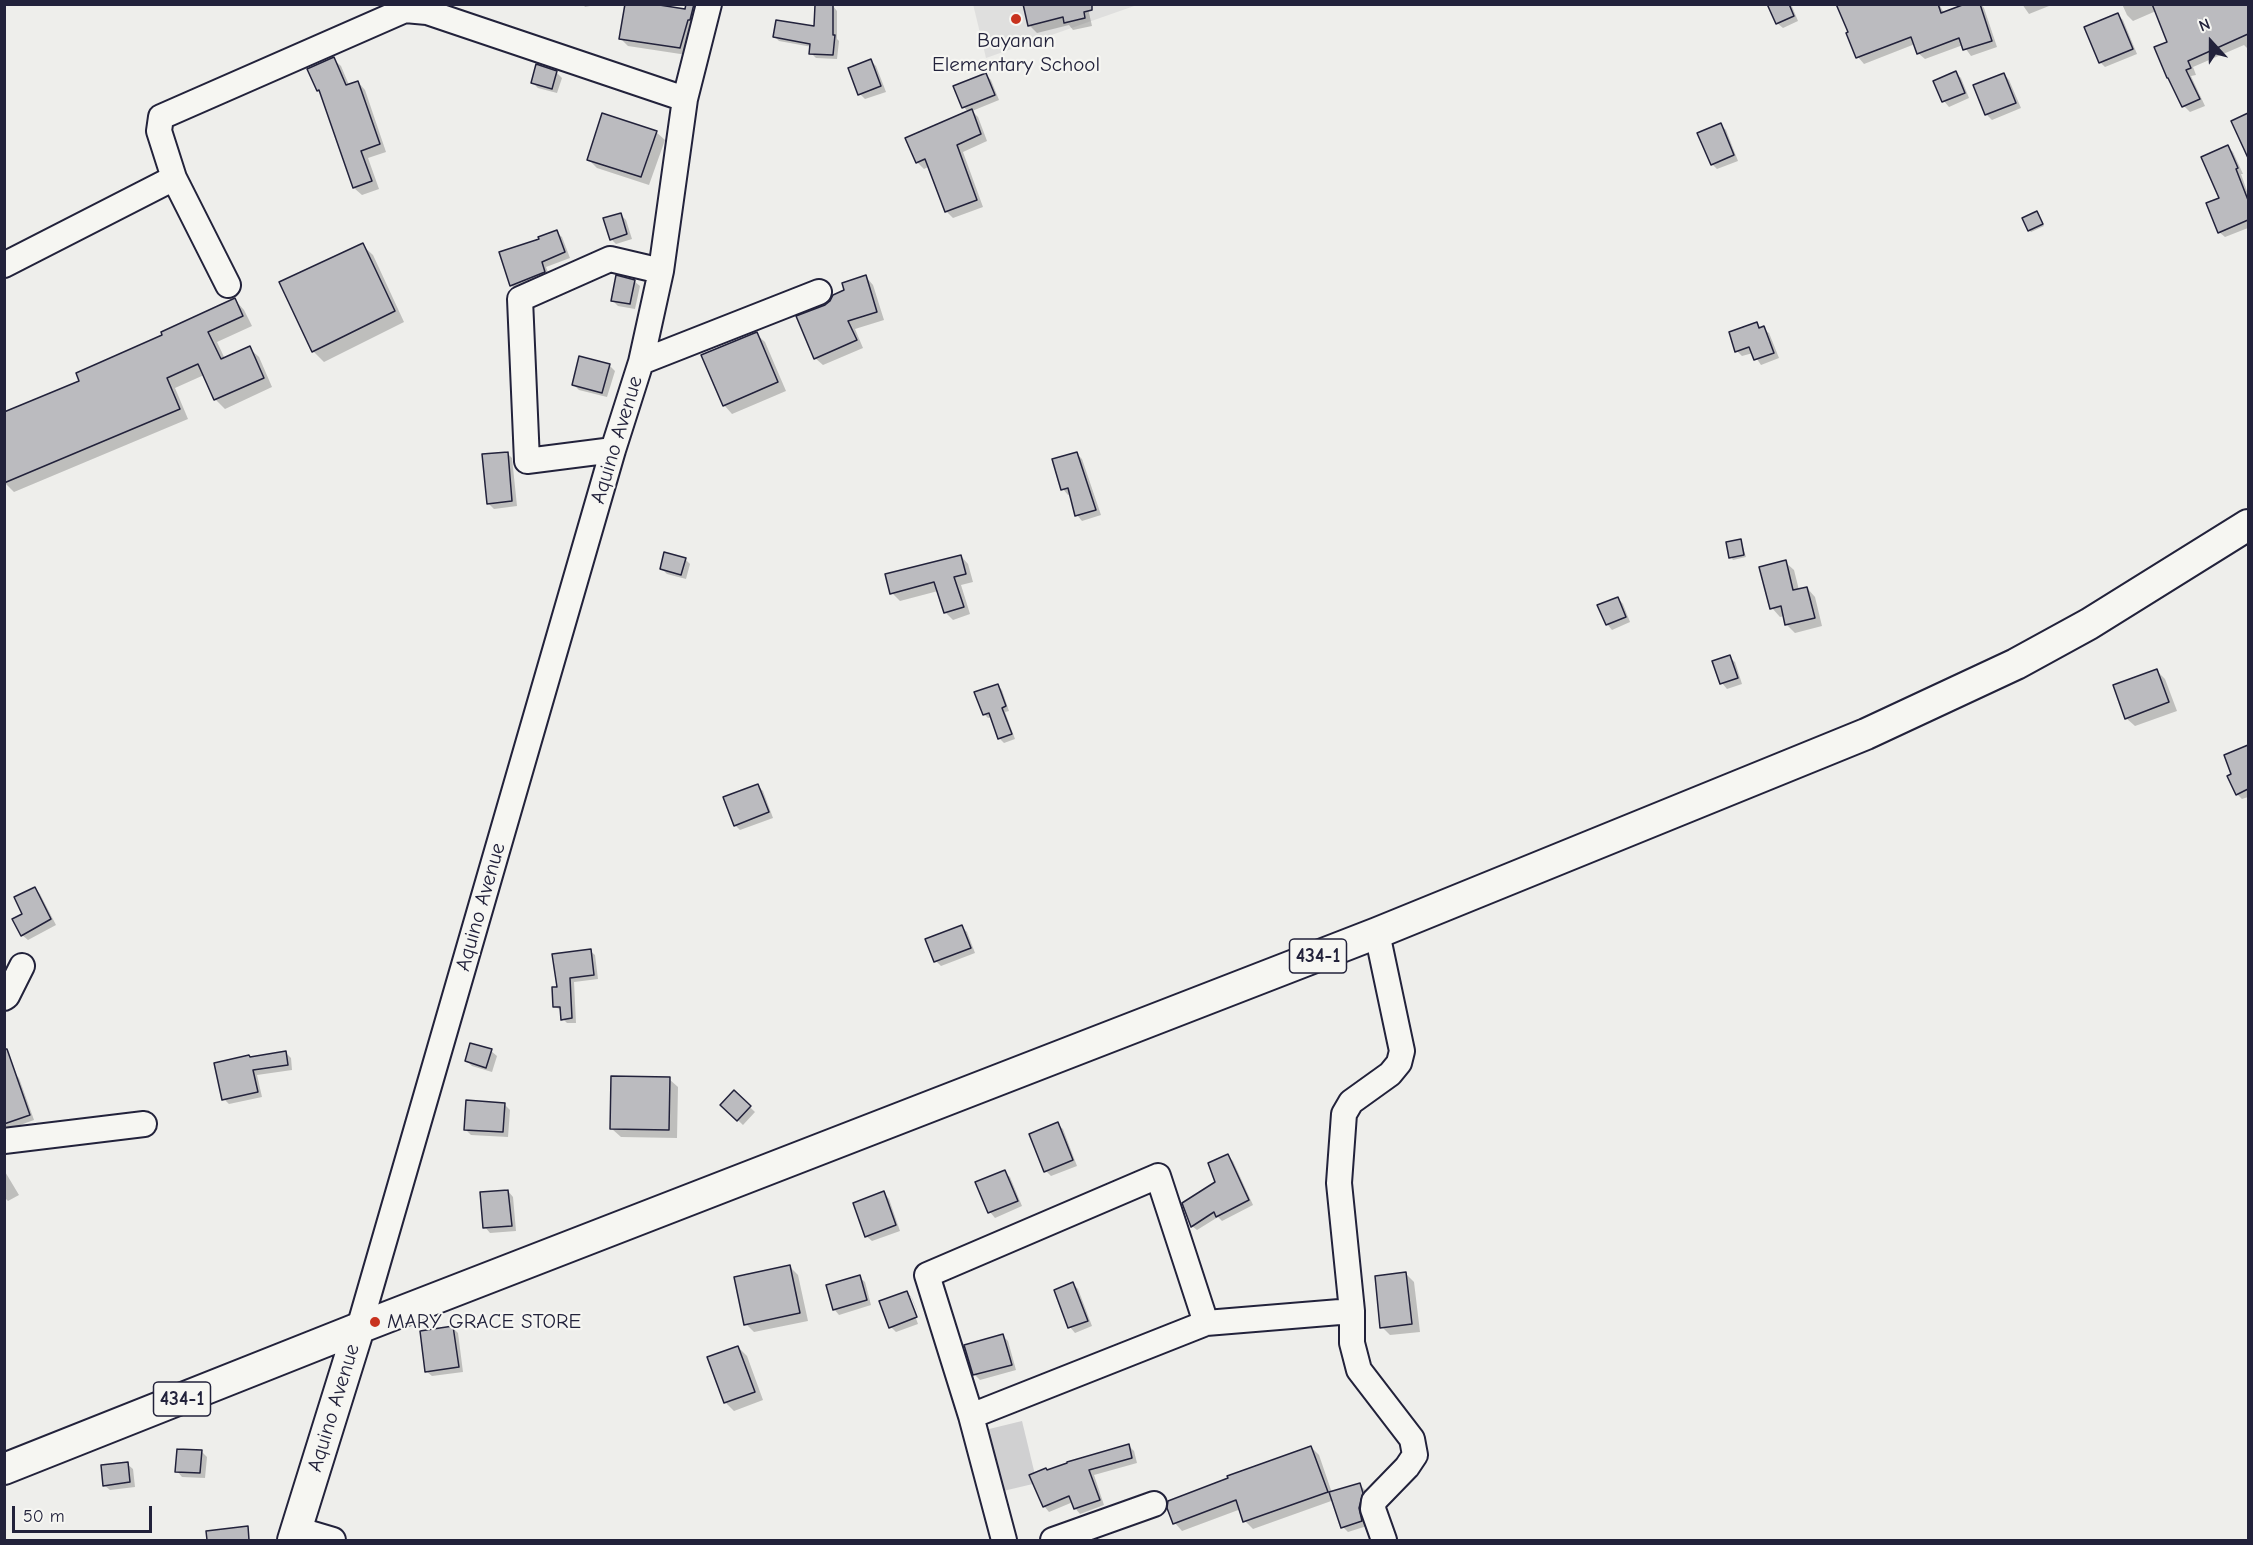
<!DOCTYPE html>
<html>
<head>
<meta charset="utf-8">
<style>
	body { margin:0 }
	#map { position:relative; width:2253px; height:1545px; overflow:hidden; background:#eeeeeb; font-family:"Comic Neue",sans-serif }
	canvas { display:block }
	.frame { position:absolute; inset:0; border:6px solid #22223b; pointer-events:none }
	.north { position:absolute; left:2181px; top:12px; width:60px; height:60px; -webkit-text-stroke:4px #f6f6f2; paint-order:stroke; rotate:339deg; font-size:16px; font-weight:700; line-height:24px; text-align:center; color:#22223b }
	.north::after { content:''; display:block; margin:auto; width:21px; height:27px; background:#22223b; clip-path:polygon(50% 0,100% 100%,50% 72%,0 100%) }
	.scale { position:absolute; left:12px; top:1506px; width:140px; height:27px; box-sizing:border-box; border:3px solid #22223b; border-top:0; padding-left:8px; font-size:18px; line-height:21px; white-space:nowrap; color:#22223b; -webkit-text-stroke:4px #f6f6f2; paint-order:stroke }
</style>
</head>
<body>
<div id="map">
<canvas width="2253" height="1545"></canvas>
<div class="frame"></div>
<div class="north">N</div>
<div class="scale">50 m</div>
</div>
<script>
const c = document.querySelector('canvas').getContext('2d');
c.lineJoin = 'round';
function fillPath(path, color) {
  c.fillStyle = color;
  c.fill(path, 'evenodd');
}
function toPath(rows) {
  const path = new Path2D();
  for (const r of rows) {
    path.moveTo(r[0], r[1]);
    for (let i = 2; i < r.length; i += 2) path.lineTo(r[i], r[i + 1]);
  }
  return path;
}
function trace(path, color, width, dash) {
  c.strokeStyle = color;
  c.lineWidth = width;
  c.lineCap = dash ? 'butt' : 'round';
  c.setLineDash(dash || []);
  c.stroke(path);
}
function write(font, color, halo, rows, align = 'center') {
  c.font = font + ' "Comic Neue",sans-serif';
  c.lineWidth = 4.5;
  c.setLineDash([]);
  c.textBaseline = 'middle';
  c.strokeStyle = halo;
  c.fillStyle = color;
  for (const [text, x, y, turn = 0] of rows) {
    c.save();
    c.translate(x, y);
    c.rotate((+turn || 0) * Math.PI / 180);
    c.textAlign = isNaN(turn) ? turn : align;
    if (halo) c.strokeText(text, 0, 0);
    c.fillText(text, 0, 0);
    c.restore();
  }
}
fillPath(toPath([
	[973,4,1137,5,986,58]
]), '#dfdfde');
fillPath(toPath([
	[1022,1421,1037,1483,999,1492,985,1430]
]), '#d0d0d1');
fillPath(toPath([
	[600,4,585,7,583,4],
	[687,4,695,4,701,11,687,55,628,46,621,39,687,11],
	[1087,4,1092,26,1073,30,1069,25,1037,33,1029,25],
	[1769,4,1791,4,1798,21,1783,28,1777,23],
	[1924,4,1939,4,1944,13,1969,4,1981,4,1984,8,1997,47,1971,56,1963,45,1925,59,1918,53,1915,44,1864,64,1858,57,1848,34],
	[2022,4,2054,4,2029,14],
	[2122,4,2248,4,2248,49,2244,45,2193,67,2196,75,2191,76,2205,106,2190,112,2184,106,2171,81,2168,43,2156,11,2133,21,2127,15],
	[833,6,837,11,837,39,839,41,837,59,816,58,811,53,812,47,779,41,775,37,816,28],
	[2118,15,2123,20,2137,54,2105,67,2100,62],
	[333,59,341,66,349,85,358,82,365,90,386,152,368,158,379,189,362,195,354,188,322,94,318,90],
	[871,61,876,66,886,92,865,99,860,94],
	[556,72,562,78,557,93,538,88,532,82],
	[1956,73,1961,78,1969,98,1949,107,1944,101,1935,82],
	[2004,74,2009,80,2021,108,1992,120,1986,114],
	[986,75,991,80,999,100,972,111,978,117,987,141,963,152,983,207,953,218,946,211,930,166,924,169,917,162,968,112,964,107],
	[2248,115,2248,151,2233,122],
	[1721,125,1726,130,1738,161,1717,169,1712,164],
	[656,132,665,140,649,185,597,168,588,159],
	[2228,147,2233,152,2243,174,2241,174,2248,194,2248,228,2225,237,2219,232],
	[2037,213,2044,226,2031,232,2029,230],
	[620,214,626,220,632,239,616,244,611,239],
	[556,232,562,237,570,258,546,267,550,278,517,291,511,285,541,240],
	[362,245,373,255,404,322,324,362,313,351],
	[866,277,873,285,884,320,855,329,863,348,823,365,815,358,825,306],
	[634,281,640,286,635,309,618,306,612,300],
	[235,300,244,310,252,326,217,342,225,359,249,348,259,357,272,387,225,409,215,399,204,375,175,388,188,419,14,492,5,483,81,382,164,336],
	[1756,324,1769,333,1779,358,1761,365,1753,353,1742,356,1737,351],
	[756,334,765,342,786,391,732,414,724,405],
	[609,365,615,371,607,397,579,390,573,384],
	[507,453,512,458,517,506,494,509,488,503],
	[1077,454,1082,459,1101,515,1082,521,1077,515,1071,494,1068,495,1063,489],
	[1741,541,1746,557,1733,560,1731,557],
	[961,556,968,564,973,582,961,585,970,614,953,620,945,612,938,591,900,601,892,593],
	[685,559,690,564,686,579,667,574,661,568],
	[1785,562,1794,570,1799,590,1807,588,1815,597,1822,626,1795,633,1786,624,1785,616,1780,617,1772,608],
	[1618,598,1623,604,1630,622,1612,630,1607,624],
	[1729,657,1735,662,1742,684,1727,689,1722,683,1714,662],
	[2156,670,2165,679,2177,711,2135,726,2126,718],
	[997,685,1002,690,1009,711,1005,712,1015,739,1004,743,1000,739,992,717,988,718,984,714],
	[2248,747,2248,797,2242,799,2237,794,2233,774,2226,756],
	[757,785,763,791,773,818,740,830,735,825],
	[35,888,40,894,56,925,28,940,22,935],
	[961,926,967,932,975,953,941,966,936,961],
	[590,951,595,955,598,979,574,982,576,1023,567,1023,563,1019,562,1011,554,1006,558,988],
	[491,1051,497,1056,492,1072,472,1066,467,1061],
	[286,1053,291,1058,292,1070,257,1075,262,1097,229,1104,224,1099,250,1058],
	[14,1073,19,1078,34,1120,9,1129,4,1125,4,1076],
	[669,1079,678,1087,677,1138,621,1137,612,1129],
	[734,1092,755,1112,743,1125,722,1105],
	[505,1105,510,1110,508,1137,471,1135,465,1129],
	[1057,1124,1063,1129,1077,1166,1051,1176,1046,1171],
	[1228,1156,1233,1161,1253,1205,1222,1221,1218,1217,1197,1230,1192,1226,1217,1182],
	[4,1170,19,1195,8,1201,4,1197],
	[1004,1172,1010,1177,1022,1206,995,1218,990,1212],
	[508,1191,513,1197,516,1231,490,1233,485,1227],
	[884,1193,889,1199,900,1231,872,1241,866,1236],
	[790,1267,798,1275,808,1321,754,1332,746,1324],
	[1406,1274,1414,1282,1420,1332,1390,1335,1382,1327],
	[859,1277,865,1282,871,1305,839,1315,834,1309],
	[1073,1284,1078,1289,1092,1326,1075,1333,1070,1327],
	[907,1292,912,1298,922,1322,911,1297,908,1297,918,1324,896,1332,891,1327],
	[453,1328,458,1333,463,1372,432,1376,426,1371],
	[1003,1336,1008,1341,1016,1370,980,1380,975,1375,966,1346],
	[738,1347,747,1356,763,1400,734,1411,725,1402],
	[1129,1446,1134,1451,1137,1463,1094,1475,1104,1505,1080,1514,1075,1508,1073,1502,1049,1512,1044,1506,1048,1472],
	[1311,1447,1319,1455,1332,1493,1359,1484,1365,1490,1368,1499,1367,1526,1348,1532,1343,1527,1334,1500,1253,1529,1245,1521,1241,1509,1182,1531,1175,1523],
	[202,1452,207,1457,205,1478,182,1477,177,1471],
	[127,1464,133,1469,135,1487,110,1490,104,1485]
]), '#0003');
const building = toPath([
	[625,4,653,4,685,9,686,4,694,4,690,20,688,20,680,48,619,39,625,4],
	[1023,4,1092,4,1092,10,1084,12,1085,18,1064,23,1063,17,1028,26,1023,4],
	[1767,4,1789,4,1794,16,1776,24,1767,4],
	[1836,4,1938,4,1941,13,1965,4,1980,4,1992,41,1963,50,1959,38,1917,54,1911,37,1856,58,1846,33,1848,32,1836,4],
	[2152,4,2248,4,2248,34,2188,61,2191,68,2186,70,2200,99,2182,107,2168,78,2167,78,2154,47,2167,42,2152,4],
	[815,5,833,5,833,35,835,35,833,55,809,54,810,44,773,37,776,20,814,26,815,5],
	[2118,13,2133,49,2099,63,2084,27,2118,13],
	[334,57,346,85,358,81,380,144,361,151,372,181,353,188,319,90,317,91,307,69,334,57],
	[871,59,881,86,858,95,848,68,871,59],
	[536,64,557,71,552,89,531,83,536,64],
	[1956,71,1965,93,1942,102,1933,81,1956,71],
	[986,73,995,95,962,108,953,86,986,73],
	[2004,73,2016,103,1985,115,1973,85,2004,73],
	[972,109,981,134,957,145,977,200,945,212,925,159,916,163,905,138,972,109],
	[602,113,657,131,641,177,587,160,602,113],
	[2248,113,2248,158,2231,121,2248,113],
	[1721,123,1734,155,1711,165,1697,133,1721,123],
	[2228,145,2238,168,2236,169,2248,200,2248,220,2218,233,2206,203,2219,198,2201,157,2228,145],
	[2037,211,2043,224,2028,231,2022,218,2037,211],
	[621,213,627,234,610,240,603,218,621,213],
	[557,230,565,252,542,262,545,272,510,286,499,252,539,239,538,237,557,230],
	[363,243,395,311,312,352,279,282,363,243],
	[616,275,635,280,630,304,611,301,616,275],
	[866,275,877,312,848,321,857,340,814,359,796,316,825,305,830,301,833,295,844,290,842,283,866,275],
	[235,298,243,316,208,332,221,359,250,346,264,378,214,400,198,364,167,378,180,409,4,483,4,412,79,381,76,373,162,335,161,332,235,298],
	[1757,322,1759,328,1764,326,1774,353,1754,360,1749,347,1735,352,1729,332,1757,322],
	[757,332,778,382,723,406,701,355,757,332],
	[579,356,610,364,602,393,572,385,579,356],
	[508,452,512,501,487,504,482,454,508,452],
	[1077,452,1096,510,1075,516,1068,488,1061,490,1052,459,1077,452],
	[1741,539,1744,555,1729,558,1726,542,1741,539],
	[664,552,686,558,681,575,660,569,664,552],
	[961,555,966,574,954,577,964,607,944,613,934,582,890,594,885,574,961,555],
	[1786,560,1793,590,1807,587,1815,618,1785,625,1781,606,1770,609,1759,567,1786,560],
	[1618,597,1626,617,1606,625,1597,605,1618,597],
	[1730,655,1738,678,1720,684,1712,661,1730,655],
	[2157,669,2169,702,2125,719,2113,685,2157,669],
	[998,684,1006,706,1002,708,1012,734,998,739,989,713,983,715,974,692,998,684],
	[2248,745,2248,789,2236,795,2227,776,2231,774,2224,755,2248,745],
	[758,784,769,812,734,826,723,797,758,784],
	[35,887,51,919,21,936,12,919,22,914,14,897,35,887],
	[962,925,971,948,934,962,925,939,962,925],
	[591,949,594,975,570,978,572,1018,561,1020,560,1007,553,1007,552,987,557,987,552,954,591,949],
	[470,1043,492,1049,486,1068,465,1061,470,1043],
	[4,1049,7,1049,30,1115,4,1124,4,1049],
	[286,1051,288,1065,253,1070,258,1092,222,1100,214,1063,249,1055,250,1057,286,1051],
	[611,1076,670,1077,669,1130,610,1129,611,1076],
	[734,1090,751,1106,737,1121,720,1105,734,1090],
	[466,1100,505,1103,503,1132,464,1130,466,1100],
	[1058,1122,1073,1160,1044,1172,1029,1134,1058,1122],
	[1228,1154,1249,1200,1216,1217,1214,1212,1191,1227,1182,1203,1215,1182,1208,1163,1228,1154],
	[1005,1170,1018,1201,988,1213,975,1182,1005,1170],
	[508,1190,512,1226,483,1228,480,1192,508,1190],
	[884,1191,896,1225,865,1237,853,1203,884,1191],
	[790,1265,800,1313,744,1325,734,1277,790,1265],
	[1406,1272,1412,1324,1380,1328,1375,1276,1406,1272],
	[860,1275,867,1300,833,1310,826,1285,860,1275],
	[1073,1282,1088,1321,1068,1328,1054,1290,1073,1282],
	[907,1291,917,1317,889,1328,879,1301,907,1291],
	[453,1326,459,1367,425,1372,420,1331,453,1326],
	[1003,1334,1012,1365,973,1375,964,1345,1003,1334],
	[738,1346,755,1392,724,1403,707,1357,738,1346],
	[1129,1444,1132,1458,1089,1470,1100,1500,1074,1509,1069,1496,1043,1507,1029,1475,1046,1468,1047,1470,1067,1463,1067,1462,1129,1444],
	[1311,1446,1328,1492,1243,1522,1236,1500,1173,1524,1167,1508,1168,1501,1228,1478,1227,1476,1311,1446],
	[177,1449,202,1450,200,1473,175,1472,177,1449],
	[128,1462,130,1482,103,1486,101,1465,128,1462],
	[1360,1483,1363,1493,1359,1508,1362,1521,1341,1528,1329,1492,1360,1483],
	[248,1526,249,1540,207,1540,206,1531,248,1526]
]);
fillPath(building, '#bbbbbf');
trace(building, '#22223b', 1.5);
const minor = toPath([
	[174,178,228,285],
	[4,265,174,178,159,131,161,117,405,10,427,12,685,99],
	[641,362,819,292],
	[613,450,527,461,520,299,610,259,661,271],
	[1377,933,1402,1051,1399,1063,1390,1074,1351,1102,1344,1114,1339,1183,1352,1311,1352,1343,1359,1370,1412,1439,1415,1455,1407,1467,1374,1501,1373,1509,1384,1540],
	[4,998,7,996,22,966],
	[4,1141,144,1124],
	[1206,1323,1352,1311],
	[359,1328,613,450,641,362,661,271,685,99,709,4],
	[971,1416,1206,1323,1158,1176,927,1275,971,1416,1004,1540],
	[296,1529,333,1540],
	[1053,1540,1154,1504]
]);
const major = toPath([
	[4,1469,359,1328,1377,933,1866,734,2016,664,2089,624,2248,525],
	[293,1540,359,1328]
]);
trace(minor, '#22223b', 28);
trace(major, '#22223b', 34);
trace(minor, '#f6f6f2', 24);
trace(major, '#f6f6f2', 30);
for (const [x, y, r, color] of [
	[1016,19,6,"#c8321e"],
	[375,1322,6,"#c8321e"]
]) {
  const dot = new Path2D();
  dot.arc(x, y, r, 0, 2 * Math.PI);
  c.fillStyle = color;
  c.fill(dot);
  trace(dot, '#f6f6f2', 2);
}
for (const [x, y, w] of [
	[1318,956,57],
	[182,1399,57]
]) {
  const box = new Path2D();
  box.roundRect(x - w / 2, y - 17, w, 34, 4.5);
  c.fillStyle = '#f6f6f2';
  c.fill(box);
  trace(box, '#22223b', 1.5);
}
write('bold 20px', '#22223b', null, [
	["434-1",1318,956],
	["434-1",182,1399]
]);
write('21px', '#22223b', '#f6f6f2', [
	["Bayanan",1016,41],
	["Elementary School",1016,65],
	["MARY GRACE STORE",387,1322,"left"]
]);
write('21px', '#22223b', '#f6f6f2', [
	["Aquino Avenue",617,440,-73],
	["Aquino Avenue",481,907,-74],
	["Aquino Avenue",334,1408,-73]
]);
</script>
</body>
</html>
